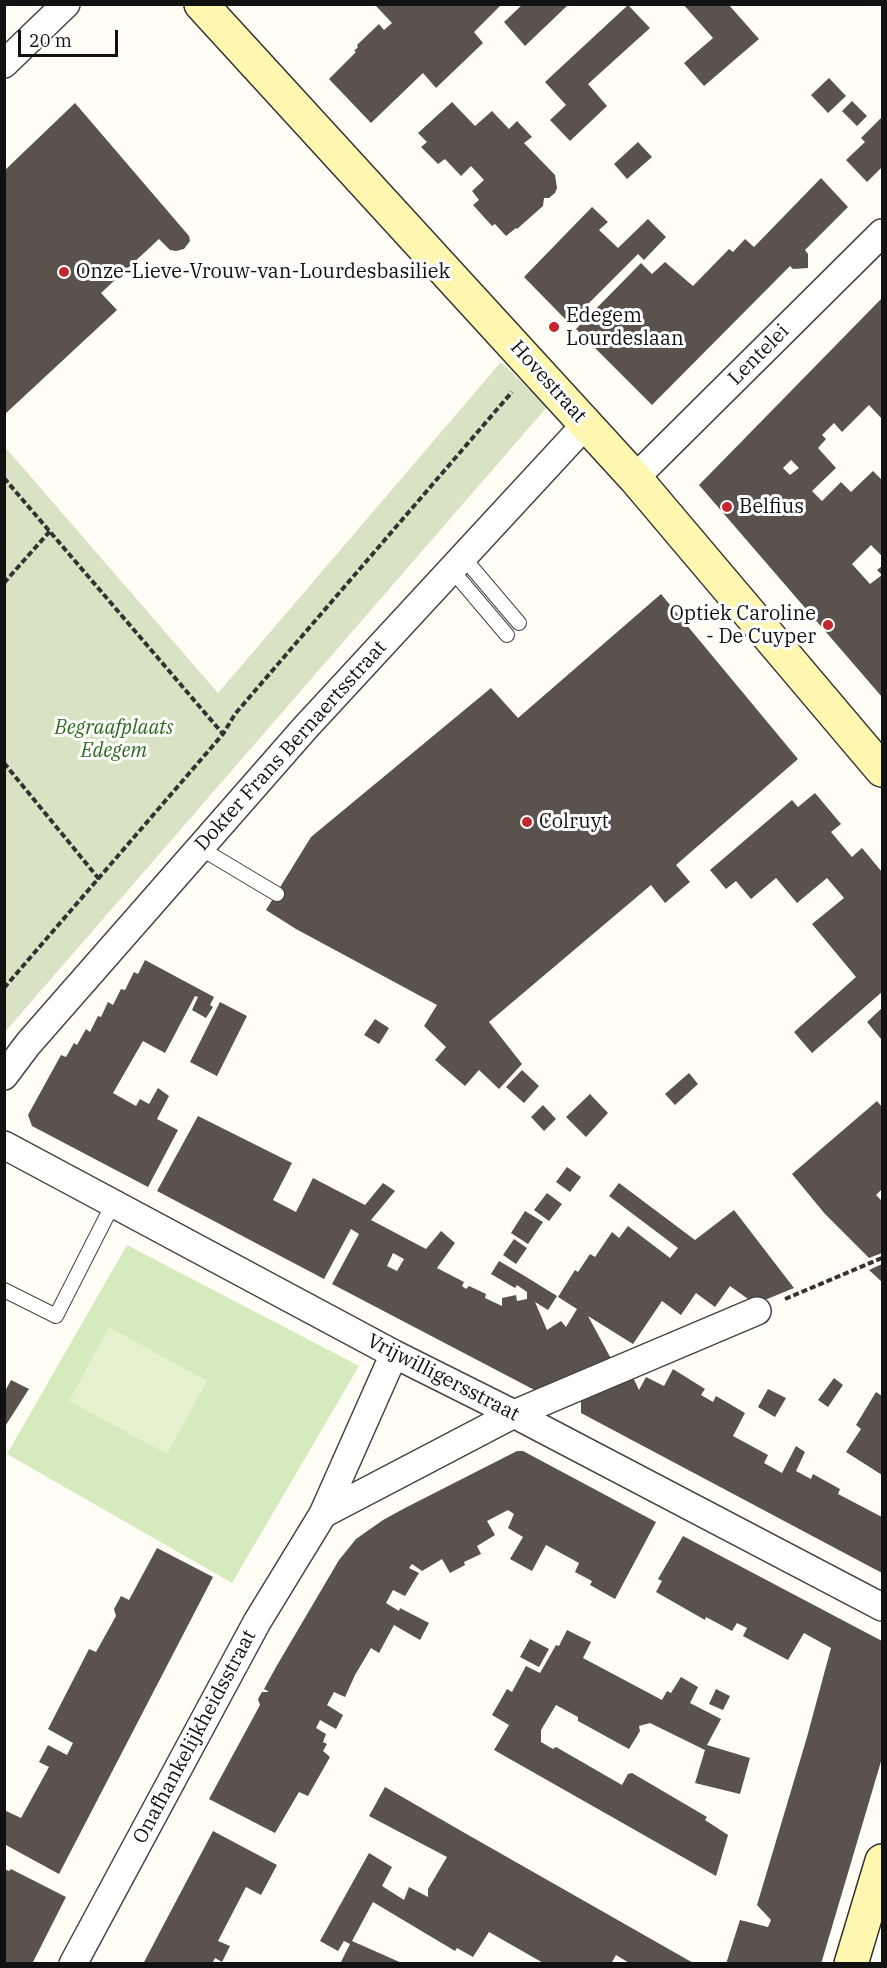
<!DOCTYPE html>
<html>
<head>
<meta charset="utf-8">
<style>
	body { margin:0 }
	#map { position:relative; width:887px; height:1968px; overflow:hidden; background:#fffdf5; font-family:"IBM Plex Serif",serif }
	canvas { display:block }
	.frame { position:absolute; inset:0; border:6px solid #111; pointer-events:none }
	.scale { position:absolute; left:18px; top:30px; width:100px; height:27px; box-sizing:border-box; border:3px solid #111; border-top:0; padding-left:8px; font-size:18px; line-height:21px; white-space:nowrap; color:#111; -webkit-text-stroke:4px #fff; paint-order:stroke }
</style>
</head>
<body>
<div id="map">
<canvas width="887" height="1968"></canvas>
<div class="frame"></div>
<div class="scale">20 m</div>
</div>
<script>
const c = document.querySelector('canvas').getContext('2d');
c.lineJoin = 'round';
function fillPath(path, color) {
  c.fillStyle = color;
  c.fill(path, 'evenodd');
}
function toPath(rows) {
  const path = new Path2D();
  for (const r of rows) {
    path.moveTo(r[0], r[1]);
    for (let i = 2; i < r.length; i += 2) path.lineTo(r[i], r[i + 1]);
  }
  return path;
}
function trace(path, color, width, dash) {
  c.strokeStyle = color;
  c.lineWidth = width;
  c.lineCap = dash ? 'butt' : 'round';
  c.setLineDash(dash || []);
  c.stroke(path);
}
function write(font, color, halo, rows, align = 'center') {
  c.font = font + ' "IBM Plex Serif",serif';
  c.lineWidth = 6;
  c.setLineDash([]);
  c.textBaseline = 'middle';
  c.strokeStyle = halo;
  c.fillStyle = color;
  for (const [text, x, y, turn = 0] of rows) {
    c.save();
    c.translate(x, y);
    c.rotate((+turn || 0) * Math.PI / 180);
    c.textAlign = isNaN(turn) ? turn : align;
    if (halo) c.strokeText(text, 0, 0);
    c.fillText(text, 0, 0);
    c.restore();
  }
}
fillPath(toPath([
	[127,1245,359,1366,232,1583,7,1454]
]), '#d5ebbd');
fillPath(toPath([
	[501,362,547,407,5,1032,5,447,218,693]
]), '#d9e3c4');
fillPath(toPath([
	[109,1327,207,1381,167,1454,69,1401]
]), '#e6f2cf');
fillPath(toPath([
	[377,4,502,4,474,32,483,43,436,88,423,73,371,123,329,79,356,52,354,51,358,47,357,45,379,24,384,30,392,23,376,6],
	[523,4,569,4,525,46,504,22],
	[683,4,728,4,759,39,704,86,684,63,713,38],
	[628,5,650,28,588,84,607,106,570,141,550,120,566,105,545,82],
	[829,78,846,96,828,113,811,95],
	[852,101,867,116,857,126,842,111],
	[452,102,475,126,492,111,509,129,517,121,532,137,524,143,555,175,557,188,555,193,549,198,544,198,543,206,517,229,516,228,506,236,495,224,492,226,473,205,479,200,472,191,484,180,471,166,461,176,445,159,438,164,421,147,427,142,418,133],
	[75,103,189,236,190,241,184,249,176,251,170,250,159,239,101,293,117,310,4,415,4,171],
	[882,117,882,167,867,182,846,160,865,142,861,138],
	[638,142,652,157,627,179,614,164],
	[821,178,848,207,805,250,808,254,808,268,793,269,790,266,652,405,576,329,641,263,652,274,665,262,693,286,729,249,733,252,745,239,754,247],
	[592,207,608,222,599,230,618,248,648,219,666,237,644,260,638,254,569,323,524,277],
	[882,298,882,419,869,405,842,432,834,423,822,435,826,439,818,448,836,468,812,491,822,501,841,482,851,492,873,471,882,480,882,556,871,545,852,564,870,584,882,575,877,570,882,566,882,697,699,485],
	[791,460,799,468,790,475,783,468],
	[661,594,798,759,676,865,690,882,665,903,651,885,489,1022,522,1064,499,1089,479,1070,465,1086,435,1060,446,1047,424,1026,437,1005,296,929,266,910,311,837,491,688,518,718],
	[815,793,841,824,831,832,852,857,862,848,882,872,882,992,812,1053,794,1032,856,977,812,924,844,898,827,878,797,903,776,878,751,899,736,881,726,889,710,870,792,800,798,807],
	[145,960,214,997,210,1005,213,1007,206,1018,192,1010,198,997,195,996,165,1053,143,1041,113,1093,136,1106,140,1099,149,1104,158,1088,169,1096,157,1119,178,1130,148,1187,32,1126,28,1115,61,1055,66,1057,74,1043,77,1045,86,1029,90,1032,98,1016,101,1017,108,1002,113,1005,121,989,125,990,134,972,138,974],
	[220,1002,247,1016,217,1076,190,1062],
	[882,1008,882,1037,881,1039,867,1022],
	[375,1019,389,1028,379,1044,364,1035],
	[522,1070,539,1086,524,1103,506,1087],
	[689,1073,698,1084,675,1105,665,1094],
	[590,1094,608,1113,586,1137,566,1117],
	[877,1101,882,1107,882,1189,876,1195,882,1201,882,1253,869,1258,825,1214,792,1174],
	[543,1105,556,1119,544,1131,531,1117],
	[198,1116,292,1163,273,1200,296,1212,313,1178,365,1205,383,1183,395,1191,371,1220,426,1249,441,1231,455,1243,437,1268,464,1282,462,1286,466,1289,469,1286,486,1294,485,1298,502,1306,502,1298,516,1295,517,1301,527,1299,527,1292,517,1285,515,1288,491,1274,499,1261,523,1275,557,1296,548,1310,535,1302,547,1330,561,1321,566,1327,577,1309,558,1297,575,1270,578,1272,590,1254,595,1257,612,1232,619,1238,628,1226,670,1258,678,1248,609,1196,619,1183,695,1240,734,1210,794,1288,755,1304,730,1286,715,1307,696,1293,681,1315,662,1301,633,1344,588,1316,615,1366,544,1395,332,1284,359,1234,351,1229,324,1279,157,1191],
	[393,1253,404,1259,397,1271,387,1266],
	[567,1167,581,1177,570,1192,556,1182],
	[547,1193,562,1204,549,1221,534,1210],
	[525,1211,543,1222,528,1244,511,1233],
	[514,1239,527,1248,516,1264,503,1255],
	[882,1264,882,1282,869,1270],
	[673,1369,705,1389,701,1395,713,1402,716,1396,745,1413,733,1436,768,1455,764,1463,782,1473,796,1446,805,1452,796,1471,811,1479,813,1474,840,1489,838,1494,882,1517,882,1573,581,1413,581,1399,632,1375,639,1390,646,1377,664,1386],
	[834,1378,843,1385,828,1407,818,1400],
	[11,1380,29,1389,4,1428,4,1393],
	[768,1389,786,1398,775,1417,758,1407],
	[876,1392,882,1396,882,1475,846,1452,861,1429,856,1425],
	[517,1451,523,1451,656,1522,615,1599,590,1585,592,1581,575,1572,579,1563,546,1545,532,1571,510,1559,523,1537,508,1528,514,1514,508,1510,487,1521,495,1535,477,1546,481,1554,464,1562,465,1565,450,1573,442,1559,422,1571,412,1564,409,1568,419,1573,405,1596,393,1590,386,1603,399,1611,400,1608,429,1623,420,1640,394,1625,379,1653,371,1648,355,1675,345,1697,334,1692,327,1705,343,1715,336,1729,320,1720,316,1728,326,1734,323,1742,327,1744,323,1751,330,1757,308,1796,299,1792,275,1833,209,1799,260,1705,258,1699,262,1692,269,1692,264,1689,276,1667,339,1560,356,1539,383,1520,405,1508],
	[683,1536,882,1641,882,1758,821,1964,726,1964,740,1920,768,1927,771,1920,757,1905,807,1737,831,1648,804,1633,788,1660,743,1636,747,1628,737,1623,732,1631,706,1617,705,1620,656,1592,662,1581,658,1579],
	[157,1548,213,1577,59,1874,4,1844,4,1810,21,1818,49,1767,39,1762,48,1745,67,1755,73,1743,48,1729,89,1649,96,1652,116,1616,114,1609,121,1596,129,1600],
	[567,1630,591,1642,583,1658,662,1700,667,1691,671,1693,681,1677,698,1687,690,1703,721,1719,707,1745,750,1758,740,1794,695,1783,705,1750,650,1723,639,1726,640,1731,629,1749,578,1721,578,1717,556,1705,541,1730,541,1742,553,1749,556,1747,622,1785,628,1774,632,1773,707,1817,705,1820,728,1835,716,1876,494,1750,509,1725,492,1715,507,1689,512,1692,526,1666,540,1673,556,1645,559,1646],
	[530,1639,549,1649,539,1667,520,1657],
	[716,1689,730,1696,723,1710,709,1704],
	[385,1787,463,1832,695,1964,631,1964,616,1955,611,1964,545,1964,489,1932,473,1957,457,1948,455,1951,373,1902,352,1941,404,1964,340,1964,350,1944,344,1941,338,1951,320,1941,369,1853,392,1867,382,1886,404,1900,409,1887,428,1897,428,1889,447,1857,369,1816],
	[213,1831,277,1865,261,1895,246,1887,218,1941,230,1946,222,1962,215,1958,212,1964,143,1964],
	[4,1869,9,1871,11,1869,66,1897,32,1964,4,1964]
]), '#5a524d');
const lane = toPath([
	[463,557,519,623],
	[451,569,507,635],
	[200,848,277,894],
	[4,1290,56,1316,114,1202]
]);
const street = toPath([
	[4,64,66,4],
	[635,478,882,233],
	[4,1076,28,1044,305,728,586,424],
	[4,1145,394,1354,514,1414,882,1607],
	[323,1514,514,1414,757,1311],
	[73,1964,257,1622,323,1514,394,1354]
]);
const secondary = toPath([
	[201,4,635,478,882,770],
	[851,1964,882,1861]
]);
trace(lane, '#444', 16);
trace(street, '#444', 30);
trace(secondary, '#333', 36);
trace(toPath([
	[4,478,223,734],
	[4,583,50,531],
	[4,763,99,879],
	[4,988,223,734,235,714,512,392],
	[785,1299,882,1258]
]), '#333', 4, [6, 3]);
trace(lane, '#fff', 14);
trace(street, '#fff', 27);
trace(secondary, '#fff6b0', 33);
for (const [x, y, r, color] of [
	[64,272,6,"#c4262e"],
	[554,327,6,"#c4262e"],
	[727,507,6,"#c4262e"],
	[828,625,6,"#c4262e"],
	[527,822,6,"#c4262e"]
]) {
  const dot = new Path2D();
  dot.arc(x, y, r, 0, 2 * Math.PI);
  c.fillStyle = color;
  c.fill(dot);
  trace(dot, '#fff', 2);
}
write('20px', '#111', '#fff', [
	["Onze-Lieve-Vrouw-van-Lourdesbasiliek",76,272],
	["Edegem",566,316],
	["Lourdeslaan",566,339],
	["Belfius",739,507],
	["Optiek Caroline",816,614,"right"],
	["- De Cuyper",816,637,"right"],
	["Colruyt",539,822]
], 'left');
write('20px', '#111', '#fff', [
	["Lentelei",759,355,-45],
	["Hovestraat",548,382,48],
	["Dokter Frans Bernaertsstraat",291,746,-48],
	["Vrijwilligersstraat",443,1378,27],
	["Onafhankelijkheidsstraat",195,1737,-62]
]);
write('italic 20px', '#2f6b1f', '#fff', [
	["Begraafplaats",114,728],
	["Edegem",114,751]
]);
</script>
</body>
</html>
